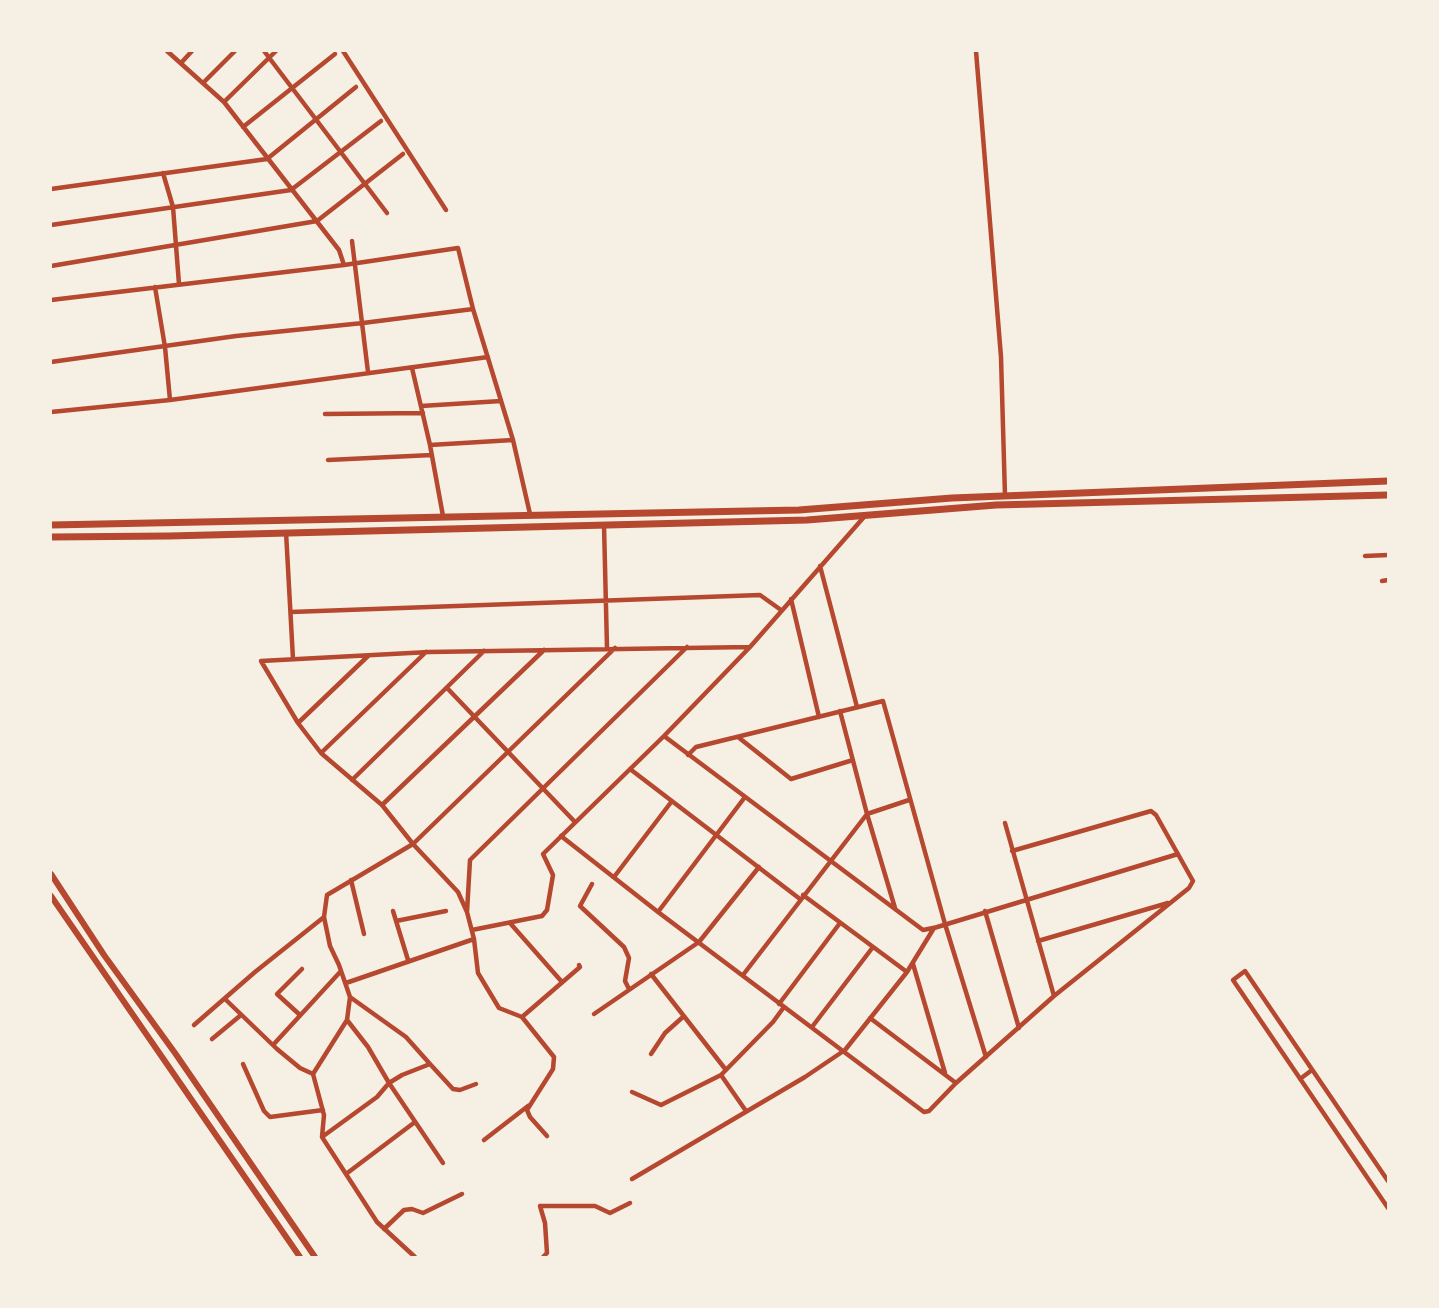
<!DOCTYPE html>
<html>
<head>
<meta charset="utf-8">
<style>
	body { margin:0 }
	#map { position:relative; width:1439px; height:1308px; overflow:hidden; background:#f6efe4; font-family:"Space Grotesk",sans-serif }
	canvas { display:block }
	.frame { position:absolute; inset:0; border:52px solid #f6efe4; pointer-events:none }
</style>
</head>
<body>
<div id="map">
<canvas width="1439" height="1308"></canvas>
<div class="frame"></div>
</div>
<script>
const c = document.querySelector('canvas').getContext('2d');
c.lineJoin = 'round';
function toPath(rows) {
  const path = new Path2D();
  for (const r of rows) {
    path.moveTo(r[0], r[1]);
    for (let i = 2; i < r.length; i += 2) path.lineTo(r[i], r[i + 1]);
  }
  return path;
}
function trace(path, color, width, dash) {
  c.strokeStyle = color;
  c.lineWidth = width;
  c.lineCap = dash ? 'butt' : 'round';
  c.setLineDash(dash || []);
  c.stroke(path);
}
trace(toPath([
	[167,51,224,102,339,250,344,265],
	[264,51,387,213],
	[343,51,446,210],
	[976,51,1001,357,1005,496],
	[181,63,192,51],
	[203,83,235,51],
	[224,102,276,51],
	[243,127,335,54],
	[163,173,173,207,179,284],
	[51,189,267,159,356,87],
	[51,225,291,190,381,121],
	[352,241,368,372],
	[51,266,317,221,403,154],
	[155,287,165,347,170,400],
	[51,300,344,265,458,248,473,309,513,440,530,514],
	[51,362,236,336,363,323,473,309],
	[412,368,430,445,443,516],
	[421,406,501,401],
	[51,412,170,400,488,357],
	[325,414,423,413],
	[430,445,513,440],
	[328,460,432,455],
	[604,525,607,648],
	[286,532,293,659],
	[1365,556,1388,555],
	[820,566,857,707],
	[1382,581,1388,580],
	[791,599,819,717],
	[291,612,760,595,781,610],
	[448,689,575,822],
	[840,711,867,814,895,908],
	[298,723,368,656],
	[664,736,923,930,933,928],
	[738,737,791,779,853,760],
	[321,753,426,652],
	[688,755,696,747,883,701,945,924,986,1057],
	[630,769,800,899],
	[352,780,484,651],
	[382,805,544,650],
	[561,836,658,912,924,1112,929,1111,956,1083,1054,996,1005,823],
	[1012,851,1151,811,1156,815,1193,881,1189,888,1054,996],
	[614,877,672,801],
	[351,880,364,934],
	[592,884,580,906,624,947,629,958,625,981,629,989],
	[803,895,907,972],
	[393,911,408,960],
	[985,911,1019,1028],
	[467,912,458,892,413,844,382,805,321,753,298,723,261,661,429,652,750,647],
	[658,912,745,797],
	[396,921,446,911],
	[510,923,562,982],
	[472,930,542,916,547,910,553,875,543,854,664,736,750,647,864,517],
	[1038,941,1168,903],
	[913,964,945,1073],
	[651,974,726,1070],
	[743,975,867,814,909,800],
	[346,983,474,939],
	[350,997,406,1037,430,1064,402,1075,389,1083,443,1163],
	[225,999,277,1049,300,1068,313,1074,347,1020,350,997,339,965,330,946,324,917],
	[779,1004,840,923],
	[594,1014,699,942,759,867],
	[300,1015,277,994,302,969],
	[522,1017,580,967,579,965],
	[870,1018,956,1083],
	[194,1025,255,972,324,917,327,895,413,844,615,648],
	[812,1027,873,947],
	[212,1039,241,1015],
	[273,1045,341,971],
	[651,1054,665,1033,684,1016],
	[243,1064,264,1111,270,1117,323,1110],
	[430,1064,453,1089,460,1090,476,1084],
	[313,1074,324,1115,322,1137,377,1097,389,1083,368,1047,347,1020],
	[721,1075,746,1111],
	[1300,1079,1312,1070],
	[632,1092,661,1105,721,1075,773,1022,784,1007],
	[547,1136,530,1117,527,1110,553,1069,554,1057,522,1017,499,1008,478,973,474,939,467,912,470,860,687,647],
	[322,1137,377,1222,415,1257],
	[484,1140,528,1106],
	[346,1174,415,1122],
	[632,1179,805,1077,845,1050,907,972,934,928,1178,854],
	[1388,1181,1245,971,1233,980,1388,1208],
	[384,1229,404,1210,412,1209,423,1213,462,1194],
	[543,1257,547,1253,545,1223,540,1206,595,1206,610,1213,630,1203]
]), '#b5482f', 4.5);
trace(toPath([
	[51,874,104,955,175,1053,315,1257],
	[51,896,300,1257]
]), '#b5482f', 6);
trace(toPath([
	[51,525,799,510,952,498,1388,481],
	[51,537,169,536,807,520,996,505,1388,495]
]), '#b5482f', 7);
</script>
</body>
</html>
